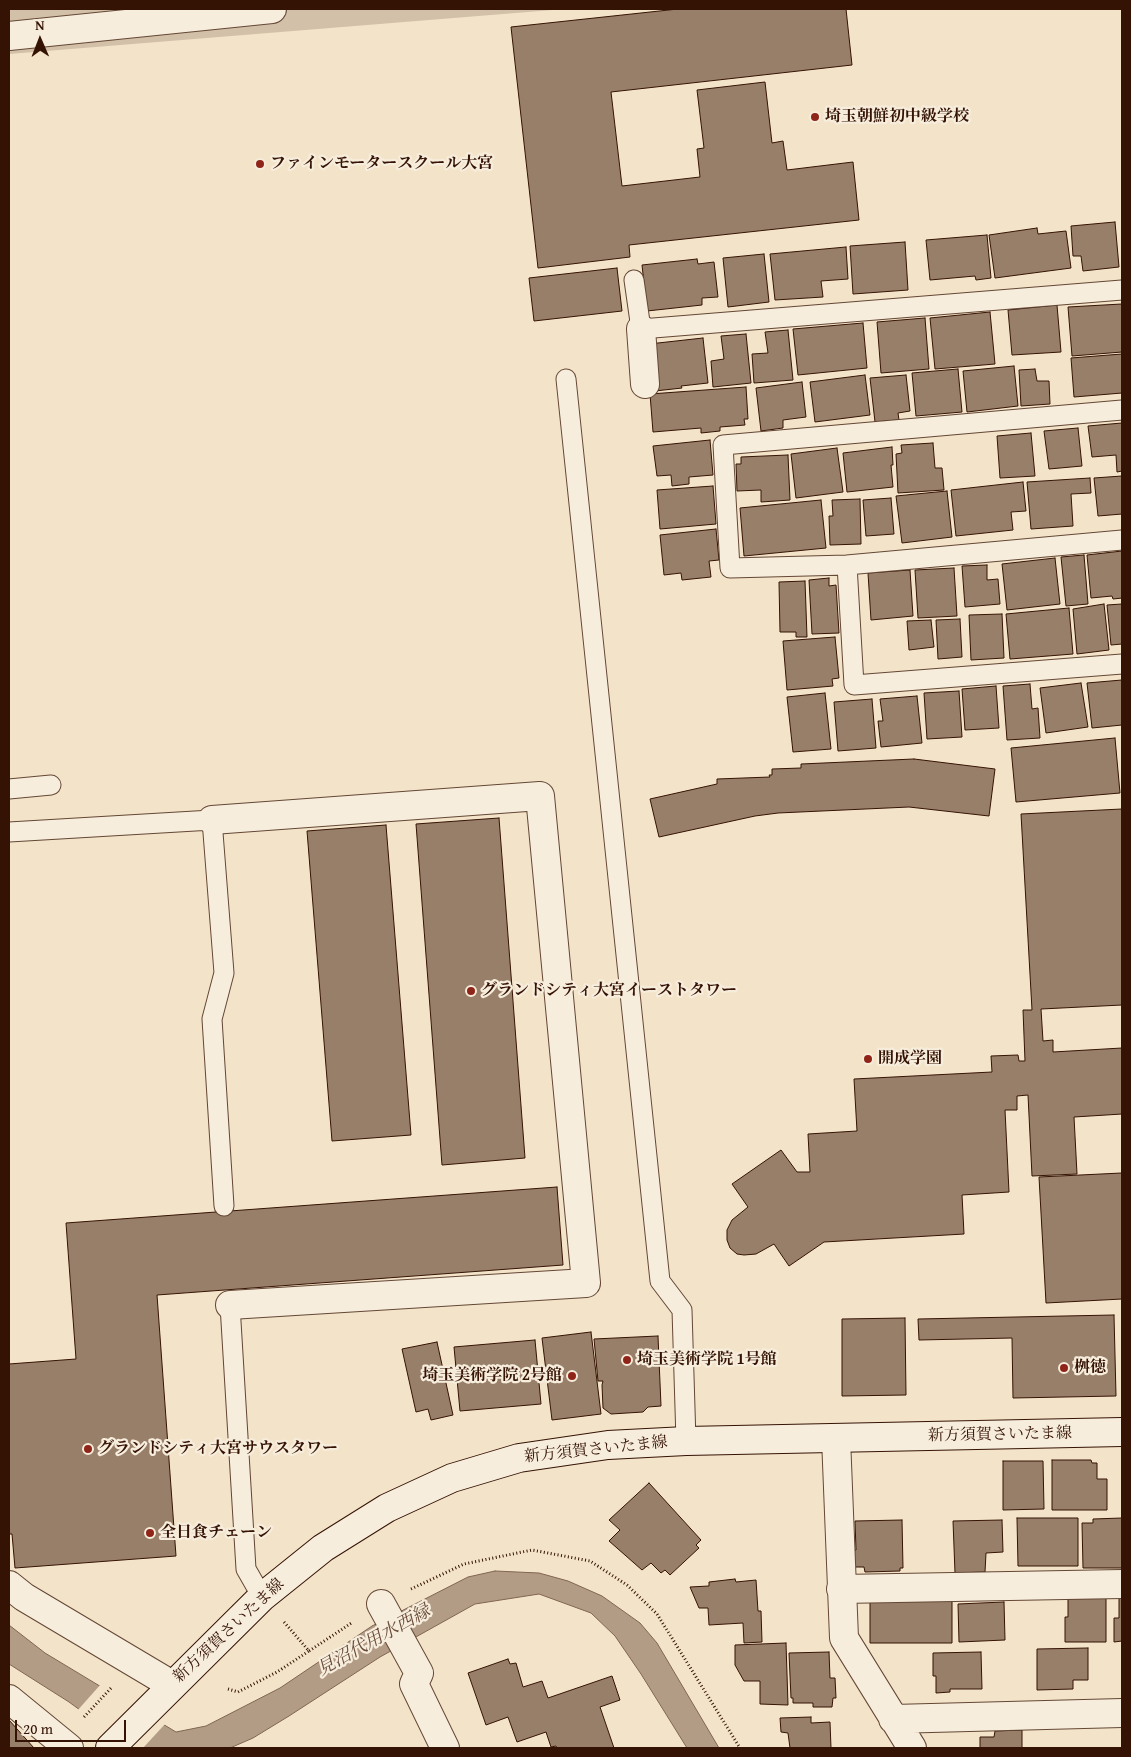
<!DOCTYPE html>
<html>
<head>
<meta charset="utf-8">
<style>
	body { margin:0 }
	#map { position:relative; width:1131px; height:1757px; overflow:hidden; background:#f3e3c9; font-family:"Gentium Book Plus",serif }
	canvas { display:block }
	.frame { position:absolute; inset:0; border:10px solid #351304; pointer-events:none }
	.north { position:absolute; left:15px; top:15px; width:50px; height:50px; -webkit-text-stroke:4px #f7eddc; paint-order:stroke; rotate:359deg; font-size:14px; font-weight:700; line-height:20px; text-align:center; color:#351304 }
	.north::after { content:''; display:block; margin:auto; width:18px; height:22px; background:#351304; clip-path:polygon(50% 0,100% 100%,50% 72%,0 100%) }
	.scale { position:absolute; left:15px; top:1720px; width:111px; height:22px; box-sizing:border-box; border:2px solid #351304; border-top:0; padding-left:6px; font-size:15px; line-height:18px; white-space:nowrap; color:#351304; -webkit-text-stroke:4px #f7eddc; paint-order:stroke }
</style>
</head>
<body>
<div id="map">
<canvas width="1131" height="1757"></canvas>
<div class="frame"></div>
<div class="north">N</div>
<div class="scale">20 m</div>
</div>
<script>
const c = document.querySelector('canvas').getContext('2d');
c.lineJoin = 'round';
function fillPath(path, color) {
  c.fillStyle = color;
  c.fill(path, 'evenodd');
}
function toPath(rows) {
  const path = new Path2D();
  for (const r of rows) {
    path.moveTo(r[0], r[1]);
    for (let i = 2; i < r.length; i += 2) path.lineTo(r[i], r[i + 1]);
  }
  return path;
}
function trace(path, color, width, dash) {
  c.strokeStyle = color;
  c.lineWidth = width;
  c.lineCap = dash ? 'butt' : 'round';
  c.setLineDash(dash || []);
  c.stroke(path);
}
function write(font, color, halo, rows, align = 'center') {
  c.font = font + ' "Gentium Book Plus","Noto Serif JP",serif';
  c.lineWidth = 4.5;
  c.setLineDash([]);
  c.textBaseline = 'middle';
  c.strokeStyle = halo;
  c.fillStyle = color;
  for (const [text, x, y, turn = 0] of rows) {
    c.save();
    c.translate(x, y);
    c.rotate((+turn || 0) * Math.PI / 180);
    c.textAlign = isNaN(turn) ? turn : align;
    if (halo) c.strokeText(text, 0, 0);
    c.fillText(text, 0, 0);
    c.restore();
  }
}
fillPath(toPath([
	[9,9,565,9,9,54]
]), '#d3c0a8');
const water = toPath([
	[495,1571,539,1573,568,1581,602,1596,640,1623,657,1643,719,1748,687,1748,641,1674,615,1636,591,1613,539,1594,475,1604,380,1657,289,1716,253,1738,230,1748,132,1748,69,1702,9,1664,9,1625,45,1653,176,1732,206,1726,280,1688,372,1626,468,1577,495,1571]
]);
fillPath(water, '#b29c86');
trace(water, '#806552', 1);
fillPath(toPath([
	[101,1684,166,1723,143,1748,128,1748,77,1711]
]), '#f3e3c9');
const building = toPath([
	[678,9,846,9,852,65,611,92,622,186,700,177,697,149,704,148,697,90,765,82,772,143,783,141,787,170,853,162,859,220,629,245,630,257,538,268,511,27,678,9],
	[1115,222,1119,267,1083,271,1081,256,1073,256,1071,226,1115,222],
	[1037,228,1038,234,1066,231,1071,268,995,278,989,235,1037,228],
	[987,235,991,278,976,280,975,276,930,280,926,240,987,235],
	[905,242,908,290,853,294,850,246,905,242],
	[846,247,848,279,821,281,823,297,775,300,770,254,846,247],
	[764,254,769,302,728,307,723,258,764,254],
	[697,259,698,264,714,262,718,297,702,298,702,305,647,311,642,265,697,259],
	[617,268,622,311,534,321,529,278,617,268],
	[1122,304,1122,352,1072,356,1068,307,1122,304],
	[1057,305,1061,352,1012,355,1008,310,1057,305],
	[990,312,995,364,935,369,930,318,990,312],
	[925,318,929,369,881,373,877,322,925,318],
	[863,323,867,368,798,375,793,329,863,323],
	[788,330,793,380,754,383,752,354,768,353,765,332,788,330],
	[746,334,751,383,713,387,711,361,724,359,721,336,746,334],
	[703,338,708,383,681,386,682,388,655,391,649,344,703,338],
	[1122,354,1122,393,1074,397,1071,358,1122,354],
	[1014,366,1018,406,967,412,963,371,1014,366],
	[958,369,962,412,916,416,912,373,958,369],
	[1035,369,1037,381,1049,381,1050,404,1021,406,1019,370,1035,369],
	[865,375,870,415,815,422,810,382,865,375],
	[906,375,910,411,898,413,899,420,875,422,870,378,906,375],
	[802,382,806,417,783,420,783,428,761,431,756,388,802,382],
	[746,387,748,419,744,419,745,425,720,427,720,431,701,433,701,428,653,432,650,394,746,387],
	[1122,423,1122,471,1117,472,1116,455,1092,457,1088,426,1122,423],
	[1078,428,1082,466,1049,469,1044,431,1078,428],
	[1031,433,1035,476,1000,478,997,436,1031,433],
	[710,440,713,475,689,477,689,484,672,486,671,475,657,476,653,446,710,440],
	[933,443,935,468,942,468,944,490,898,493,896,454,902,453,901,445,933,443],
	[892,447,893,465,891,465,893,487,847,492,843,453,892,447],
	[837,448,843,492,796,498,791,454,837,448],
	[788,455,790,500,761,502,761,490,737,491,736,464,741,464,741,457,788,455],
	[1122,476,1122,514,1098,516,1094,478,1122,476],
	[1090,478,1091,493,1071,494,1073,526,1031,529,1027,482,1090,478],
	[1023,482,1026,511,1011,512,1013,530,956,536,951,490,1023,482],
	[713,486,716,524,660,529,657,490,713,486],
	[947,491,952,537,902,543,896,496,947,491],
	[891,498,894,534,866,536,863,500,891,498],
	[860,499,861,544,830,545,829,516,833,516,832,500,860,499],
	[821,500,826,548,744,556,740,508,821,500],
	[716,529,719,560,709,561,711,577,682,580,681,573,664,575,660,535,716,529],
	[1122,551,1122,598,1113,599,1112,596,1091,598,1087,555,1122,551],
	[1084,555,1088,604,1066,606,1061,557,1084,555],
	[1055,558,1060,604,1007,610,1002,564,1055,558],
	[987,565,987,580,998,579,1000,604,965,607,962,566,987,565],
	[954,568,957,616,918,618,915,570,954,568],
	[910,570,913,616,871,620,868,573,910,570],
	[829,578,829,586,836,585,839,633,812,634,809,580,829,578],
	[805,581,807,637,796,637,796,632,780,632,779,582,805,581],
	[1104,604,1109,650,1077,654,1073,609,1104,604],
	[1122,604,1122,644,1111,645,1107,605,1122,604],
	[1069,608,1073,654,1010,659,1006,614,1069,608],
	[1002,614,1004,658,971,660,969,615,1002,614],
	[960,619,962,657,938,659,936,620,960,619],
	[931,620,934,647,909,650,907,621,931,620],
	[835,637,839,678,832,679,833,686,787,690,783,641,835,637],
	[1122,680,1122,725,1092,728,1087,683,1122,680],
	[1081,683,1088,727,1046,733,1040,688,1081,683],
	[1030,684,1032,709,1038,708,1040,738,1007,740,1003,686,1030,684],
	[996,686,999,728,965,730,962,689,996,686],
	[959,691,962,737,927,739,924,693,959,691],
	[825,693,831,749,793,752,787,697,825,693],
	[917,696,922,743,881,747,878,721,883,721,880,699,917,696],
	[872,699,876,748,838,751,834,702,872,699],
	[1115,738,1120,793,1016,802,1011,748,1115,738],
	[914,759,995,769,989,816,909,807,778,813,755,816,659,837,650,799,717,784,717,779,770,777,769,775,772,775,772,769,801,768,801,764,914,759],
	[1122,809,1122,1005,1041,1009,1043,1041,1053,1040,1053,1052,1122,1048,1122,1114,1074,1117,1077,1174,1032,1176,1028,1095,1017,1096,1017,1110,1005,1110,1009,1192,962,1195,964,1234,824,1242,789,1266,774,1244,756,1254,744,1255,737,1254,730,1248,727,1240,727,1230,732,1220,748,1207,732,1184,781,1150,797,1172,810,1172,808,1134,857,1131,854,1079,992,1072,991,1056,1018,1055,1019,1061,1025,1061,1023,1010,1032,1010,1021,814,1122,809],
	[499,818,525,1158,442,1165,416,824,499,818],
	[386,825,411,1135,332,1141,307,831,386,825],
	[1122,1173,1122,1299,1046,1303,1039,1177,1122,1173],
	[557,1187,563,1265,157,1295,176,1556,15,1568,12,1534,9,1534,9,1364,76,1359,66,1223,557,1187],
	[1114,1315,1116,1396,1013,1398,1012,1338,919,1340,918,1319,1114,1315],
	[905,1318,906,1395,842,1396,842,1319,905,1318],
	[591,1332,601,1414,552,1420,542,1338,591,1332],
	[658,1336,661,1406,648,1407,643,1412,611,1414,603,1408,602,1385,603,1381,598,1381,594,1339,658,1336],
	[535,1340,541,1404,460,1411,454,1347,535,1340],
	[437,1342,453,1415,431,1420,428,1409,416,1412,402,1349,437,1342],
	[1052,1460,1091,1460,1092,1463,1097,1463,1097,1479,1107,1479,1107,1510,1052,1510,1052,1460],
	[1003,1461,1043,1461,1044,1509,1003,1510,1003,1461],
	[649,1483,701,1540,696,1545,699,1548,670,1575,665,1570,661,1573,651,1563,642,1570,609,1541,620,1530,609,1520,649,1483],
	[1017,1518,1078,1518,1078,1566,1018,1566,1017,1518],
	[1122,1518,1122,1568,1083,1568,1082,1523,1093,1523,1093,1519,1122,1518],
	[902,1520,903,1568,900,1568,900,1571,865,1572,864,1567,852,1567,852,1550,856,1550,855,1521,902,1520],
	[1002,1520,1003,1552,986,1553,985,1572,955,1573,953,1521,1002,1520],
	[735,1579,736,1582,756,1580,758,1611,761,1611,762,1642,744,1643,743,1623,709,1625,708,1608,699,1608,690,1587,709,1586,709,1582,735,1579],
	[1119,1597,1122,1597,1122,1641,1114,1642,1114,1618,1119,1618,1119,1597],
	[1068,1598,1106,1598,1106,1642,1065,1642,1065,1617,1068,1617,1068,1598],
	[870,1601,952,1601,952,1643,870,1643,870,1601],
	[1004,1602,1005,1640,959,1642,958,1604,1004,1602],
	[786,1643,788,1705,760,1704,760,1681,744,1681,735,1665,735,1645,786,1643],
	[1088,1648,1088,1680,1073,1680,1073,1689,1037,1690,1037,1649,1088,1648],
	[829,1652,830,1678,835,1678,836,1698,833,1698,832,1707,813,1707,813,1703,793,1703,793,1698,791,1698,789,1653,829,1652],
	[981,1652,982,1689,950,1689,950,1692,936,1693,936,1676,933,1676,933,1653,981,1652],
	[508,1659,510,1664,516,1663,523,1687,542,1681,548,1698,612,1676,620,1700,600,1707,614,1748,557,1748,556,1746,551,1747,546,1732,517,1742,508,1717,486,1725,468,1673,508,1659],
	[811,1717,811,1723,830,1722,831,1748,790,1748,788,1733,781,1732,780,1718,811,1717],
	[9,1720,34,1748,9,1748,9,1720],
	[1022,1730,1022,1748,980,1748,980,1737,994,1737,995,1731,1022,1730]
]);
fillPath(building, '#987f6a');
trace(building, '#351304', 1);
const lane = toPath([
	[634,280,641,329,1122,290],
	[566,379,660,1281,682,1310,686,1441],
	[1122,540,847,565,854,685,1122,664],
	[847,565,730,568,723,445,1122,410],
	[9,789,51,785],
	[9,832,212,820,224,973,212,1019,224,1206],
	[230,1305,246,1569,262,1597]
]);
const street = toPath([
	[9,36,272,9],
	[641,329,645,384],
	[212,820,540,796,586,1283,230,1305],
	[836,1438,844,1638,912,1748],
	[9,1585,24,1597,172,1685],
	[841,1589,1122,1584],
	[381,1604,419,1673,414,1684,445,1748],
	[9,1699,69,1748],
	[893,1719,1122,1713]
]);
const secondary = toPath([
	[110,1748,262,1597,323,1548,387,1508,452,1478,519,1458,608,1445,686,1441,1122,1432]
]);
trace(lane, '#644735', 21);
trace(street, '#644735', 30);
trace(secondary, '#351304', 30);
trace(toPath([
	[411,1589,464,1564,532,1550,590,1561,627,1585,657,1614,740,1748],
	[284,1622,309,1651,353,1622],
	[228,1689,238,1692,277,1672,309,1651],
	[84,1717,112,1687]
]), '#351304', 3, [1, 2.5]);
trace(lane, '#f7eddc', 19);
trace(street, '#f7eddc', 28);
trace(secondary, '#f7eddc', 28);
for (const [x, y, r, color] of [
	[815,117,5,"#8f2418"],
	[260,164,5,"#8f2418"],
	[471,991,5,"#8f2418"],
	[868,1059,5,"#8f2418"],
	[627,1360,5,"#8f2418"],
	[1064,1368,5,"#8f2418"],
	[572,1376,5,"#8f2418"],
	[88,1449,5,"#8f2418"],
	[150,1533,5,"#8f2418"]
]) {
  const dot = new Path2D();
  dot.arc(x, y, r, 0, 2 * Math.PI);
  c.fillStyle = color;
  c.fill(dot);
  trace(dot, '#f7eddc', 2);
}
write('bold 16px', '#351304', '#f7eddc', [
	["埼玉朝鮮初中級学校",825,117],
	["ファインモータースクール大宮",270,164],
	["グランドシティ大宮イーストタワー",481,991],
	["開成学園",878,1059],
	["埼玉美術学院 1号館",637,1360],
	["桝徳",1074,1368],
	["埼玉美術学院 2号館",562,1376,"right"],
	["グランドシティ大宮サウスタワー",98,1449],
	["全日食チェーン",160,1533]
], 'left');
write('16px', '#351304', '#f7eddc', [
	["新方須賀さいたま線",1000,1435,-1],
	["新方須賀さいたま線",596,1450,-6],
	["新方須賀さいたま線",229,1631,-43]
]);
write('italic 18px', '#674a38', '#f7eddc', [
	["見沼代用水西縁",374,1641,-29]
]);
</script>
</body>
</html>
